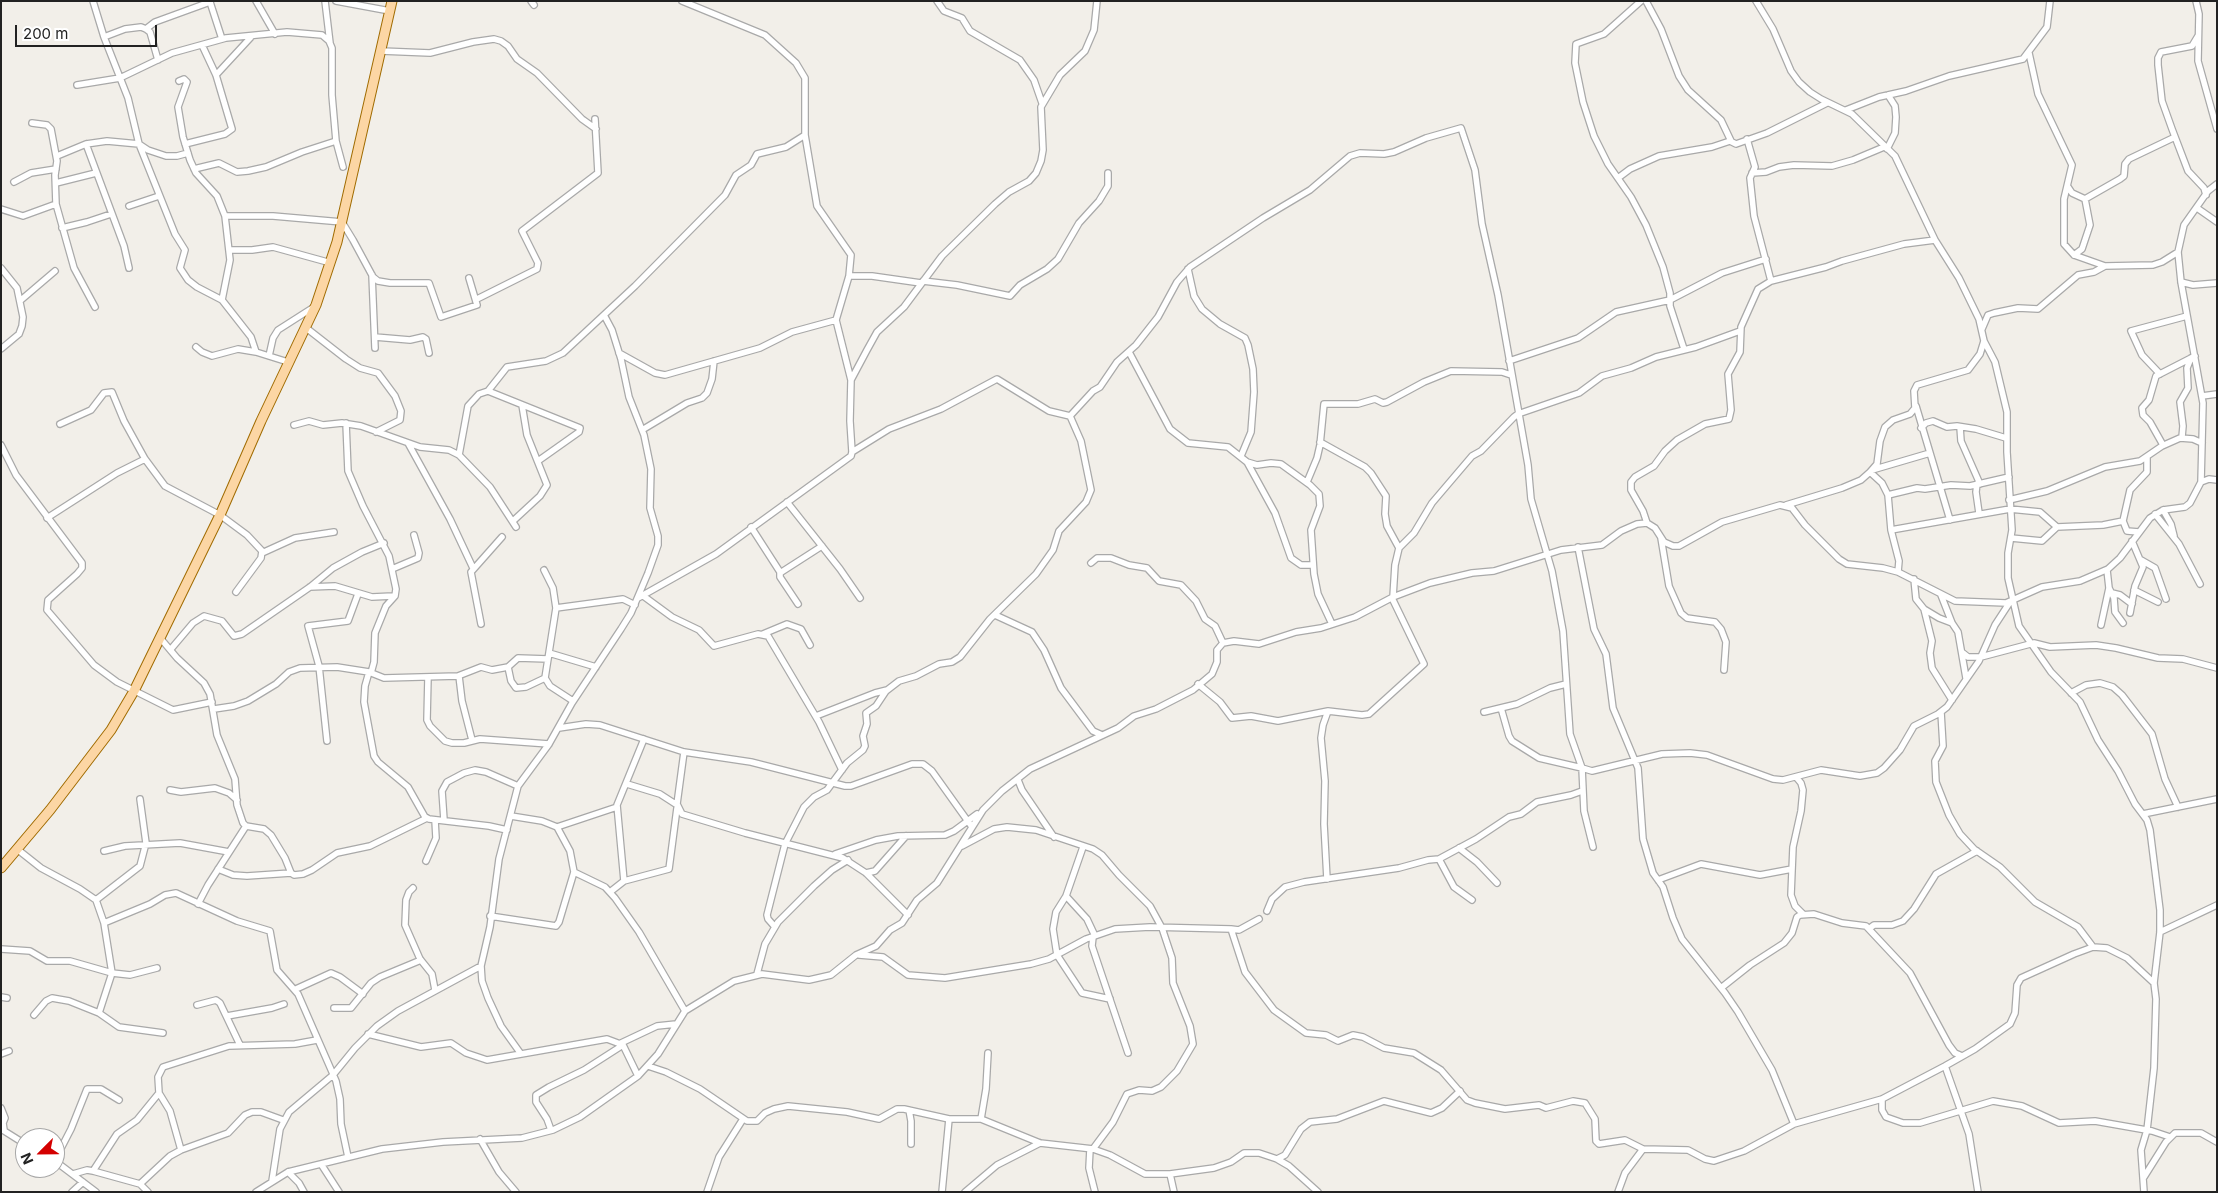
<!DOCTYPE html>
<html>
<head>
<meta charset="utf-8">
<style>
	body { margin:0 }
	#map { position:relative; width:2218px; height:1193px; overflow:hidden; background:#f2efe9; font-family:Inter,sans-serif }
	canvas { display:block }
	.frame { position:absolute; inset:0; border:2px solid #222; pointer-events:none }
	.north { position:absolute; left:15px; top:1128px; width:50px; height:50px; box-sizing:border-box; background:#fff; border:1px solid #a7a7a7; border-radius:50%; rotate:247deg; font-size:14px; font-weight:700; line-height:20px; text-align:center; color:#222 }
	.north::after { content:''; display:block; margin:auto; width:18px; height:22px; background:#d40000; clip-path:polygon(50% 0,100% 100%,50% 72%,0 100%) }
	.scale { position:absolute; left:15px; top:25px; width:142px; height:22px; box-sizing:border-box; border:2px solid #222; border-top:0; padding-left:6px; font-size:15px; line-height:18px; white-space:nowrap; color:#222; -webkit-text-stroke:4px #fff; paint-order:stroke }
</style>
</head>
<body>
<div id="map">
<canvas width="2218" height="1193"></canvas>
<div class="frame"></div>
<div class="north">N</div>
<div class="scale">200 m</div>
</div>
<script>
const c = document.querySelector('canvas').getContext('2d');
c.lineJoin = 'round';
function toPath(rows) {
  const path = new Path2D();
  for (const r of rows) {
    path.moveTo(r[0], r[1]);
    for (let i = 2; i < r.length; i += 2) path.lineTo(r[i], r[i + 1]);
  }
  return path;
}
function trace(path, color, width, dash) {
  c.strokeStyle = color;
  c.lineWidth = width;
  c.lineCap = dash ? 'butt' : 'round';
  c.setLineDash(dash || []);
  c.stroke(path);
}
const street = toPath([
	[93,1,104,37,128,98,139,144,175,234,185,250,180,268,188,280,197,287,222,300],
	[256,1,275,34],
	[325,1,330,43],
	[336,1,390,11],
	[531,1,534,5],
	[937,1,944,11,962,18,970,31,1020,60,1034,80,1042,103],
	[1641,1,1604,34,1576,44,1575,63,1583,102,1594,136,1608,164,1631,197,1646,225,1663,267,1670,293,1670,306,1684,349],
	[1646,1,1661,29,1679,76,1688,90,1721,120,1731,141],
	[1756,1,1773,29,1791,71,1799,82,1810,92,1821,99,1852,114,1895,156,1935,240,1959,278,1979,319,1984,341,1995,362,2007,412,2007,452,2012,530,2008,553,2008,578,2019,626,2051,672,2080,702,2098,740,2118,771,2135,804,2147,820,2150,830,2160,910,2160,932,2154,983,2156,999,2154,1068,2147,1130,2141,1150,2144,1192],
	[2196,1,2199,14,2198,61,2217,129],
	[146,29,155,22,210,2,222,39],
	[2198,36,2192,46,2161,52,2158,58,2158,65,2162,101,2172,129,2188,171,2204,188,2206,195],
	[104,37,125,29,141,27,146,29,150,32,158,60],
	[381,51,430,53,473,42,494,39,501,41,508,46,517,59,537,73,582,119,596,129],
	[2029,53,2038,94,2072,165,2064,199,2064,244,2074,255,2105,266],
	[216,75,252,36],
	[179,81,184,79,187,82,178,107,183,137,190,160,196,173,217,196,225,216,230,260,222,300,251,337,256,352],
	[77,85,120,78,172,53,226,38,287,32,322,35,329,41,332,48,332,95,336,141,343,167],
	[1846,110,1879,97,1906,91,1949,76,2023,59,2047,27,2050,1],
	[805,135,817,206,851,255,849,276,836,320,851,380],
	[1747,139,1755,167,1750,178,1754,216,1771,281],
	[86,144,124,246,129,268],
	[185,144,225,134,232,129,216,75,202,45],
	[1887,149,1895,133,1896,117,1895,106,1888,95],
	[57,156,86,144,107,141,139,144,148,150,166,156,177,156,188,153],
	[194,169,219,163,237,172,248,171,266,167,302,152,336,141],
	[1752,173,1766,172,1779,167,1794,165,1832,166,1853,160,1884,147],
	[1618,178,1630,169,1659,156,1712,147,1730,141,1736,144,1767,133,1827,103],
	[14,182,31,173,56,169],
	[56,183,96,173],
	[2068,187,2072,193,2085,199],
	[56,204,74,268,95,307],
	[129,206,159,196],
	[2197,208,2217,222],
	[1,209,23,216,56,204,55,175,57,161,51,129,47,125,32,123],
	[225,216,273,216,342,222,353,240,373,277,378,281,390,283,429,283,441,317,477,305,469,278],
	[62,228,87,222,111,214],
	[230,250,252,250,273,247,331,263],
	[2074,255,2082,249,2090,225,2085,199,2120,179,2124,176,2125,164,2129,159,2175,137],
	[1,268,17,288,23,317,22,326,19,334,1,349],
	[1188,269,1194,296,1202,309,1220,324,1245,338,1248,345,1253,369,1254,392,1251,432,1241,456],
	[372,275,375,348],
	[849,276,872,276,921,283],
	[923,281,957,285,1010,296,1020,285,1047,269,1058,259,1079,223,1099,201,1108,186,1108,173],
	[2181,282,2193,285,2217,283],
	[477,299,537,269,538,263,522,231,598,173,595,119],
	[21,300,55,271],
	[305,327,346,359,360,368,378,373,395,396,401,411,400,420,376,432],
	[1982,329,1988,315,1994,313,2018,308,2038,309,2078,275,2094,272,2105,266,2153,265,2162,262,2178,252],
	[375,337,410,340,423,337,426,339,429,353],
	[196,347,202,352,212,356,238,349,256,352,288,362],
	[1129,352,1170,429,1188,443,1228,447,1247,462,1275,513,1291,558,1301,565,1313,565],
	[619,353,655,373,665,375,760,348,792,332,836,320],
	[269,356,273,338,278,330,314,307],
	[1509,361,1578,338,1616,312,1670,300,1722,273,1766,259],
	[2160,374,2142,355,2131,331,2187,316],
	[488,391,507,367,546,361,563,353,635,286,725,195,736,175,751,165,757,154,786,147,805,135,805,78,796,63,765,35,682,1],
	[2202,396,2217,394],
	[1916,406,1950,520],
	[1070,416,1093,391,1100,387,1117,362,1136,345,1158,317,1177,282,1190,267,1263,218,1310,190,1350,156,1360,153,1384,154,1394,152,1426,138,1461,128,1475,170,1482,224,1498,295,1528,465,1531,499,1552,571,1563,631,1570,734,1582,768,1592,771,1662,754,1690,753,1707,755,1773,779,1783,780,1821,770,1860,776,1877,773,1884,768,1900,750,1914,726,1938,714,1947,707,1979,661,1995,625,2010,602],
	[346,423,348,471,363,506,389,556,396,589,395,596,386,606,375,633,374,662,371,673],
	[60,424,91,410,104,393,112,392,124,421,145,459,165,486,220,515,247,535,262,551,261,558,236,592],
	[294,425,309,421,323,425,342,423,361,426,420,447,449,450,459,455,490,487,516,527],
	[1960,427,1961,441,1980,484],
	[1921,428,1926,423,1933,421,1947,427,1957,426,1976,429,2006,438],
	[642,430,687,403,702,398,707,393,712,379,714,361],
	[2182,437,2183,426,2180,402,2188,388,2187,368,2191,358],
	[1320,442,1365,467,1371,473,1386,496,1385,514,1387,526,1399,548],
	[408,443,450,519,473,568],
	[1,445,16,475,82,563,82,568,77,574,48,600,47,610,94,665,117,682,173,710,212,702],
	[2163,445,2150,422,2143,415,2142,408,2149,400,2156,376,2195,356],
	[459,455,468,406,479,394,488,391,580,428,579,432,538,461],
	[1247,462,1257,465,1271,463,1281,464,1310,485,1319,494,1320,506,1311,530,1314,574,1318,594,1332,624],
	[1872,470,1930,453],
	[1870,472,1882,483,1888,495,1891,530,1899,561,1898,572],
	[1307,482,1317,458,1320,445,1324,404,1358,404,1375,399,1383,403,1387,402,1424,382,1451,371,1502,372,1511,375],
	[2201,482,2203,403,2181,282,2178,252,2184,225,2208,191,2217,184],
	[1977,484,1976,492,1979,513],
	[1888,495,1917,488,1925,489,1951,485,1970,486,2009,477],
	[2009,500,2047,491,2105,467,2140,461,2162,446,2180,438,2193,439,2202,443],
	[787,502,840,569,860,598],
	[1786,505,1842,488,1861,480,1870,472,1877,464,1880,441,1885,427,1893,420,1910,414,1915,408,1914,391,1917,385,1968,370,1980,354,1984,341],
	[2163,510,2171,524,2174,536],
	[2155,514,2179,544,2200,584],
	[47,518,117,473,145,459],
	[513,521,540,496,547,485,527,435,522,405],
	[1647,523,1643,511,1631,490,1631,482,1635,477,1654,466,1665,451,1677,440,1705,424,1729,419,1731,410,1728,374,1740,352,1741,327,1758,289,1771,281,1826,267,1842,261,1904,244,1935,240],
	[751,527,780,572],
	[1891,530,2010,509,2040,512,2057,527,2103,525,2123,521],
	[2139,532,2127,531,2123,521,2130,490,2147,472,2147,457],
	[1661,538,1669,586,1681,613,1687,618,1715,622,1721,629,1726,642,1724,670],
	[2011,538,2042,541,2057,527],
	[1578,547,1594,629,1606,654,1613,708,1638,768,1643,839,1653,873,1663,887,1673,918,1682,939,1725,993,1738,1012,1772,1070,1794,1124],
	[262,553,295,538,334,532],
	[2141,560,2155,568,2166,599],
	[1091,563,1097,558,1111,558,1129,565,1147,568,1159,581,1181,585,1196,601,1205,619,1215,626,1223,643],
	[392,569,418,558,419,553,414,535],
	[544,570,553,588,556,608,545,678,550,686,573,701],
	[1914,579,1916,599,1924,609,1939,618,1952,623],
	[310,587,335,586,372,597,393,596],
	[2109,588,2114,598,2115,612,2123,623],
	[2134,590,2158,602],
	[2112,593,2120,595,2132,604],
	[642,595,672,617,699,630,714,646,758,634,768,636,819,722,842,770],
	[1941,595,1952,623,1958,632,1966,678],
	[1393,597,1395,565,1399,548,1414,533,1432,503,1472,456,1481,451,1514,417,1518,414,1579,393,1602,376,1631,368,1656,357,1696,347,1740,331],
	[638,598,716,554,851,456,852,452,850,421,851,380,867,350,877,332,904,307,942,256,995,204,1009,192,1029,181,1036,173,1041,161,1043,150,1041,107,1060,75,1085,51,1094,30,1097,1],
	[798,604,780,577,780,573,822,546],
	[556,608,623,599,635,605],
	[1924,609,1932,641,1930,653,1932,668,1952,700],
	[2130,613,2135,586,2143,567,2132,541],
	[995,615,1032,632,1044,650,1061,688,1093,731,1102,735],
	[481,624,471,572,502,537],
	[2101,625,2109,588,2107,570],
	[763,634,787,624,801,629,810,645],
	[161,639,177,658,204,683,210,694,217,735,235,779,237,805,243,823,246,826,264,829,271,835,285,858,291,873,294,875,303,874,312,870,337,853,370,846,427,818],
	[171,649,193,623,204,616,222,621,234,636,242,634,310,587,333,568,362,552,384,543],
	[549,653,596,667],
	[1963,653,1968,657,1981,657,2034,643,2050,647,2096,645,2116,648,2158,658,2183,659,2217,668],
	[508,667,511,681,516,688,526,687,545,678],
	[369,672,365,686,364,702,374,756,378,762,408,787,425,817,429,819,489,826,507,830],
	[459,676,462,701,472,740],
	[428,677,427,720,430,726,445,741,452,743,464,743,480,739,549,744],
	[1198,684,1220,702,1232,718,1251,716,1278,721,1328,711,1362,715,1369,714,1424,664,1392,598],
	[2071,693,2086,685,2100,683,2113,687,2122,695,2152,734,2165,779,2178,807],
	[1501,708,1509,736,1512,741,1539,758,1582,768,1584,811,1593,847],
	[214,709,234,706,248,701,276,684,289,672,300,668,337,667,369,672,384,678,458,676,481,667,492,670,508,667,518,658,548,659],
	[1484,712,1517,704,1550,688,1566,684],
	[1941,712,1943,746,1935,761,1936,782,1949,815,1960,834,1974,849,2000,867,2035,902,2078,927,2093,947],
	[816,716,875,693,887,690],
	[559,728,586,724,600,725,684,752,751,762,845,786,851,786,912,764,923,764,932,771,972,827],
	[327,741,319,666,308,626,348,621,358,594],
	[684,752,677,804,682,814,745,833,843,858,866,873,908,915],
	[1796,777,1801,783,1803,790,1801,811,1793,847,1791,895,1795,906,1803,914],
	[1018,780,1022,790,1054,837],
	[627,784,660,794,677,805],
	[170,790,181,792,215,788,229,793,237,800],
	[2143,814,2217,799],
	[444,820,442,791,447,782,464,773,475,770,486,772,518,786],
	[557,827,617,807],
	[962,846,994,829,1007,827,1036,830,1093,849,1102,855,1119,875,1150,906,1162,928,1172,958,1173,983,1190,1026,1193,1044,1177,1071,1161,1087,1152,1091,1139,1090,1127,1094,1113,1122,1093,1149],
	[1083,847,1066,896,1056,912,1053,929,1057,955,1082,993,1110,999],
	[1459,848,1477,862,1497,883],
	[17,849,41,868,80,889,96,900,104,923,112,973,99,1013],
	[104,851,125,846,180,843,229,852],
	[835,854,876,840,898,836,945,835,954,831,977,814],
	[1439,859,1454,887,1472,900],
	[426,861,436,838,435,820],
	[218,869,233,875,247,876,291,873],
	[574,872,605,887,615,898,639,932,685,1011],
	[866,873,875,871,906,836],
	[1327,879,1324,824,1325,781,1321,738,1323,725,1328,711],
	[1658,880,1701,864,1760,875,1792,869],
	[624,881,617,805,644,739],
	[413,888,409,892,406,900,405,925,420,959,432,974,435,990],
	[610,892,624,881,669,869,677,808],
	[1066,896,1087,919,1095,936],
	[96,900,140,866,146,843,140,799],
	[198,904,208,885,246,826],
	[1267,911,1272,899,1285,887,1304,882,1399,868,1428,860,1439,859,1476,839,1509,817,1521,814,1537,802,1571,795,1582,791],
	[490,916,556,926,559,922,574,872,570,851,557,827,542,821,511,816],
	[104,923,150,904,165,895,176,893,237,921,270,931,277,970,298,994,336,1081,340,1099,341,1124,348,1157],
	[775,927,768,919,767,915,785,844,804,807,814,797,827,790,847,763,863,750,865,746,863,736,867,724,866,713,876,706,886,691,899,681,916,676,939,664,952,662,960,657,990,619,1036,574,1053,550,1059,531,1086,502,1091,490,1081,441,1070,416,1049,411,997,379,941,409,889,429,852,452],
	[1870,928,1874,925,1892,925,1903,921,1914,909,1936,874,1977,851],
	[1231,929,1239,930,1259,919],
	[2160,932,2217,905],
	[1093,937,1092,946,1128,1053],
	[1,949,30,951,47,961,70,961,112,973,130,975,157,968],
	[859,955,883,957,908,975,945,978,1031,964,1049,959,1086,939,1115,929,1150,927,1231,929,1245,972,1274,1010,1306,1033,1326,1035,1338,1041,1353,1035,1363,1037,1384,1048,1414,1053,1441,1070,1467,1100,1475,1103,1505,1109,1539,1105,1546,1108,1573,1101,1585,1103,1595,1119,1596,1141,1599,1144,1625,1140,1643,1149,1688,1150,1705,1159,1714,1161,1744,1151,1794,1124,1882,1099,1945,1066,1975,1049,2010,1024,2015,1013,2017,985,2021,978,2074,954,2093,947,2107,948,2127,958,2154,983],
	[481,966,482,981,488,998,501,1026,521,1054],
	[757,974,765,944,778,922,814,886,832,870,848,860],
	[1721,988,1750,965,1784,943,1792,933,1797,917,1800,915,1814,914,1842,923,1866,926,1910,973,1949,1045,1955,1053,1962,1056],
	[296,989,331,973,340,977,363,994],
	[1,997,7,998],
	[197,1005,216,1000,220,1003,240,1045],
	[334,1008,351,1008,371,983,380,977,421,960],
	[34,1015,46,1001,52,998,69,1001,99,1013,119,1027,163,1033],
	[227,1016,272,1008,284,1004],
	[368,1034,421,1047,451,1043,466,1053,487,1060,607,1039,623,1045,638,1076],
	[621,1043,657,1026,676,1024],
	[1,1054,9,1051],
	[648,1066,666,1072,700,1089,747,1121,757,1121,765,1113,774,1109,788,1106,847,1112,879,1119,897,1109,904,1109,949,1119,981,1119,1040,1143,1093,1149,1110,1155,1145,1174,1170,1174,1214,1168,1231,1162,1244,1153,1259,1153,1277,1159,1289,1166,1318,1192],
	[1945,1066,1969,1134,1978,1192],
	[159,1093,170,1111,181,1150],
	[1882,1099,1882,1110,1886,1117,1903,1123,1920,1123,1993,1101,2022,1106,2059,1123,2095,1121,2152,1131,2170,1137],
	[1,1108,5,1118,3,1123,4,1130],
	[909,1110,911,1121,911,1144],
	[981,1119,986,1089,988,1053],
	[1,1129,25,1144],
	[551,1130,547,1119,536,1102,536,1095,549,1087,584,1070,623,1045],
	[480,1139,499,1172,516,1192],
	[1090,1149,1089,1168,1095,1192],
	[1277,1159,1285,1155,1301,1129,1310,1122,1337,1119,1384,1101,1431,1113,1442,1108,1460,1091],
	[55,1160,71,1129,87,1089,101,1089,119,1100],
	[55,1161,96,1192],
	[321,1164,339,1192],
	[93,1171,117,1134,137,1120,159,1093,158,1077,163,1067,229,1046,295,1044,317,1040],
	[288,1172,299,1183,304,1192],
	[73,1174,87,1170,93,1171,140,1184,148,1192],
	[1170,1174,1174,1192],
	[2144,1177,2166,1142,2175,1133,2201,1133,2217,1142],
	[272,1181,280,1129,289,1112,333,1075,355,1048,377,1026,398,1011,481,966,490,927,499,859,518,786,549,744,572,703,621,629,631,613,648,573,658,545,658,536,650,508,651,469,644,435,629,397,621,359,612,330,604,315],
	[140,1184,170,1156,181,1150,228,1133,245,1115,252,1112,261,1112,283,1120],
	[72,1192,83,1182],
	[256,1192,288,1172,382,1149,443,1142,522,1138,553,1130,580,1117,638,1076,658,1054,685,1011,734,981,762,974,809,980,831,975,856,955,876,946,890,930,902,923,917,900,937,883,983,810,1002,791,1030,769,1118,728,1134,716,1156,709,1193,690,1212,674,1217,662,1217,650,1223,643,1234,641,1259,644,1296,632,1321,628,1355,617,1393,597,1430,583,1472,573,1494,571,1561,550,1602,545,1621,531,1637,524,1647,523,1655,528,1664,542,1673,546,1679,546,1722,522,1780,505,1792,508,1805,525,1839,559,1847,564,1883,568,1898,572,1955,601,2006,603,2042,587,2080,581,2108,569,2120,558,2150,518,2163,510,2185,507,2190,503,2201,482,2209,479,2217,480],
	[707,1192,719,1157,743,1119],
	[942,1192,949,1119],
	[965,1192,997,1165,1040,1143],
	[1618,1192,1625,1173,1643,1149]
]);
const primary = toPath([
	[1,868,50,810,111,730,134,691,220,515,261,421,316,305,337,242,392,1]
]);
trace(street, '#a9a9a9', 8);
trace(primary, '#a06b00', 11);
trace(street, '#fff', 5.5);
trace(primary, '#fcd6a4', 9);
</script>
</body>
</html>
